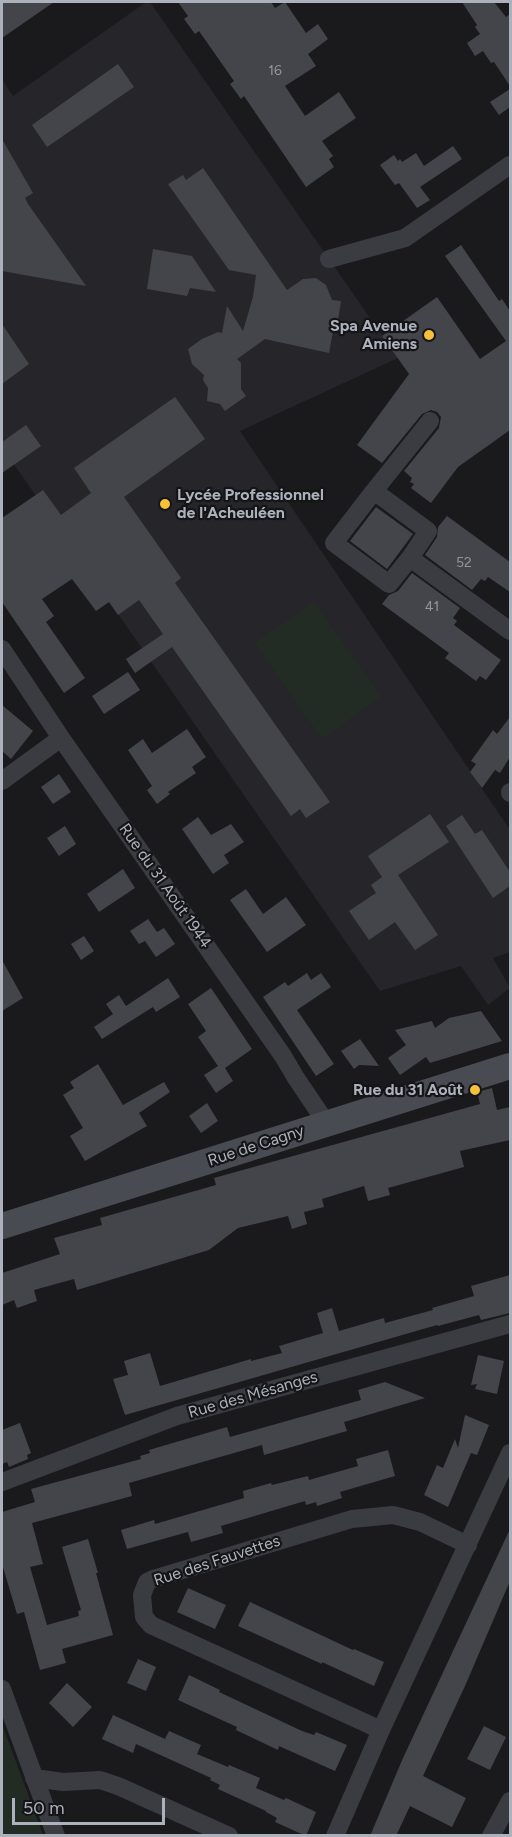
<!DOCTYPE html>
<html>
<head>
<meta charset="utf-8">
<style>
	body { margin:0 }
	#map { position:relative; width:512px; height:1837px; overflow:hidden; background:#1a1a1d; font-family:Figtree,sans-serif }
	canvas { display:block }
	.frame { position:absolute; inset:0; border:3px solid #adb1bc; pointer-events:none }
	.scale { position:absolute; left:12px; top:1798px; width:153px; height:27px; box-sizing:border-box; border:3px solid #adb1bc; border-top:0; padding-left:8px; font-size:18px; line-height:21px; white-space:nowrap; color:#adb1bc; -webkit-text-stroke:4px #151518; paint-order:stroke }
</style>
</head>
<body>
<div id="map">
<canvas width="512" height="1837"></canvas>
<div class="frame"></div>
<div class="scale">50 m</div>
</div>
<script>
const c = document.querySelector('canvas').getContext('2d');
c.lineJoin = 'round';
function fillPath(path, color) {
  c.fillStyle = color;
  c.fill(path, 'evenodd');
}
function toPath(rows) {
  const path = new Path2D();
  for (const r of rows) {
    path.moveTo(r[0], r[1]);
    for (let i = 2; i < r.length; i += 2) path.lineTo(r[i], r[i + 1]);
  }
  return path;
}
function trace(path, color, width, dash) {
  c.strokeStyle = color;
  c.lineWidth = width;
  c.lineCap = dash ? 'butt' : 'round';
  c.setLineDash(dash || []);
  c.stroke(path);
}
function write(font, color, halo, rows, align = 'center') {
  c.font = font + ' Figtree,sans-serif';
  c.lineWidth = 4.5;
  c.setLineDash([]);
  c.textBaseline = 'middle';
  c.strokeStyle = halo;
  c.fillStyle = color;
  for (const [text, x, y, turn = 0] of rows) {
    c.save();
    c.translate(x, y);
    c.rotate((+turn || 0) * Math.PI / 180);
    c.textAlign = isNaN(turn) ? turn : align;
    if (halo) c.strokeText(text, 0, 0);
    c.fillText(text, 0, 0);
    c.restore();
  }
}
fillPath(toPath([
	[146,2,150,2,398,358,240,431,510,830,510,952,493,958,510,988,488,1005,461,966,380,991,2,447,2,79,13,96]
]), '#26262a');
fillPath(toPath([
	[314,601,381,697,322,739,255,643],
	[2,1724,43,1835,2,1835]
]), '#222b24');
fillPath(toPath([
	[2,2,54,2,2,38],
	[178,2,271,2,275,8,285,2,306,33,318,24,328,39,308,54,316,66,285,86,305,116,339,92,356,118,322,141,333,156,329,159,334,167,306,187,244,96,241,99,230,84,234,81,199,31,195,34,184,19,188,16],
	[462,2,494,2,506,17,510,14,510,86,494,62,491,63,483,51,475,56,467,43,480,34,475,27,477,25],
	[118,64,134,87,47,147,32,125],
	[510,89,510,107,499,115,490,102],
	[2,139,33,193,25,198,28,204,86,286,2,271],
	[453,146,462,159,420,187,430,200,417,208,399,183,395,185,380,165,394,155,398,161,400,159,402,162,416,153,424,166],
	[203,168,287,290,303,279,316,278,326,285,332,300,341,301,338,320,335,320,329,353,265,339,237,359,241,363,241,389,246,396,225,411,220,404,207,401,208,388,203,380,204,375,192,364,188,349,202,339,218,332,222,333,227,306,243,331,253,297,256,275,229,270,168,184,183,175,186,180],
	[461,245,499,301,502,299,510,311,510,430,458,467,431,503,411,488,414,484,410,482,412,478,404,471,439,428,441,417,437,412,431,410,422,414,382,463,357,445,409,374,382,336,437,297,480,359,506,341,445,256],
	[153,249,192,256,216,292,190,288,187,296,147,289],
	[2,324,29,364,2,384],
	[175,397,205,439,124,497,181,578,175,583,330,802,306,818,300,809,291,816,172,647,135,673,126,659,163,634,139,600,118,615,109,602,96,611,72,579,42,599,54,616,46,622,85,678,64,693,2,602,2,518,43,490,61,515,91,493,74,468],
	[26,425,41,446,2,473,2,442],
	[376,507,413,534,387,569,350,541],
	[447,516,510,562,510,592,488,577,485,581,481,579,472,590,425,555,437,537,438,527],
	[412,573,460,608,453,618,457,621,454,625,501,660,486,680,480,676,476,681,445,658,449,653,382,604,389,595,398,591],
	[128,672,140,690,104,714,92,696],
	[2,705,33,731,11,759,2,751],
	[510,717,510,757,500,773,495,770,482,788,470,772,476,764,471,761,493,730,497,734],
	[187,729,206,757,192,767,196,773,168,792,170,794,157,804,147,790,152,786,128,750,143,739,152,753],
	[59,774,71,792,53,804,41,787],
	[430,814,449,842,398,875,438,935,415,950,395,922,369,940,349,911,376,893,371,885,382,877,368,856],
	[462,815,475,834,482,830,510,872,510,886,493,898,446,826],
	[198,817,211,835,231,824,244,842,224,855,229,863,213,874,182,829],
	[65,826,76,844,59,856,47,838],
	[123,869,135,888,99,912,87,894],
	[246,889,263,914,286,897,306,925,267,952,230,900],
	[148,919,157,932,164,928,175,944,156,957,145,941,139,944,130,931],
	[84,936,94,951,81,960,71,944],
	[2,960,23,998,2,1011],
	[307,973,311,980,321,973,331,987,297,1010,334,1064,316,1076,263,997,285,982,288,986],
	[168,978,180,997,156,1012,153,1007,102,1039,94,1027,113,1014,106,1004,119,995,126,1006],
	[211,988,252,1049,225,1068,233,1081,216,1093,204,1075,218,1066,198,1037,206,1031,188,1004],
	[481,1011,502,1041,430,1063,426,1057,400,1075,388,1058,406,1045,395,1030,432,1021,435,1028,449,1018],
	[360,1039,379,1066,359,1065,354,1069,341,1051],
	[98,1064,123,1105,164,1082,170,1092,139,1113,147,1126,85,1161,70,1136,83,1128,63,1095,74,1088,70,1082],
	[492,1088,497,1110,510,1107,510,1140,460,1151,464,1167,388,1188,390,1195,368,1201,364,1186,322,1199,324,1207,304,1212,307,1224,292,1229,288,1216,238,1228,209,1250,77,1290,74,1279,34,1290,37,1301,17,1308,14,1300,2,1305,2,1273,60,1254,54,1238,102,1225,100,1218,216,1185,214,1178,480,1104,477,1092],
	[207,1103,218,1121,201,1133,189,1116],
	[510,1275,510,1313,481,1320,479,1315,438,1326,437,1325,125,1415,113,1379,128,1375,124,1361,150,1353,160,1386,251,1359,251,1361,282,1353,279,1346,323,1333,317,1313,332,1308,339,1331,384,1318,385,1323,433,1310,432,1308,474,1296,471,1286],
	[478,1355,504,1361,497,1394,475,1389,477,1384,471,1385],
	[385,1382,425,1398,344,1422,347,1431,264,1455,262,1445,129,1483,132,1496,32,1523,43,1564,30,1567,47,1625,79,1616,78,1611,81,1610,62,1547,88,1539,98,1573,96,1573,113,1635,62,1649,66,1663,40,1670,24,1612,17,1614,2,1564,2,1512,35,1502,31,1489,141,1459,140,1456,150,1453,149,1450,227,1427,230,1437,361,1400,358,1390],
	[465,1415,489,1425,477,1455,471,1453,448,1507,424,1495,437,1465,443,1468,455,1439,458,1448],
	[20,1423,31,1453,27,1455,28,1459,9,1467,7,1462,2,1464,2,1430],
	[388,1450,395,1476,340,1492,342,1498,317,1506,316,1502,306,1505,305,1501,221,1526,223,1533,191,1542,188,1532,127,1549,121,1530,154,1520,155,1524,244,1498,243,1491,271,1483,272,1485,308,1476,309,1480,358,1466,356,1459],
	[510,1529,510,1581,465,1686,423,1776,466,1798,452,1827,410,1806,396,1836,370,1836,403,1758],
	[188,1588,226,1605,215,1629,177,1612],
	[250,1602,353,1650,354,1649,384,1662,374,1686,322,1662,322,1664,238,1626],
	[138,1659,156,1667,146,1691,127,1683],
	[189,1675,220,1690,219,1692,302,1731,314,1735,316,1732,347,1745,335,1771,279,1746,278,1750,236,1730,237,1727,178,1700],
	[67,1683,92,1707,73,1727,49,1703],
	[113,1715,165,1739,169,1731,201,1745,197,1754,228,1767,229,1765,260,1778,256,1788,284,1800,286,1798,316,1812,306,1836,275,1822,277,1818,266,1812,266,1811,218,1789,220,1785,210,1780,211,1778,136,1744,133,1753,102,1739],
	[484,1726,506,1737,490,1770,467,1759]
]), '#44454a');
trace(toPath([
	[329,259,405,238,510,165],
	[430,421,374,491,428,531,410,558,510,631],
	[374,491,334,543,389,584,410,558],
	[2,649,61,738,283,1056,296,1078,327,1124],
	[2,781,61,738],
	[510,792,510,793],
	[2,1482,177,1416,510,1324],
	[2,1689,56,1836],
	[381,1730,151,1625,144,1617,142,1595,147,1582,153,1579,352,1519,393,1515,420,1522,468,1545],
	[34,1778,63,1782,100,1780,118,1786,229,1836],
	[335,1836,381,1730,510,1453],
	[491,1836,510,1801]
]), '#3b3c42', 18);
trace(toPath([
	[2,1226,510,1066]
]), '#494b52', 26);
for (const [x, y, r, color] of [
	[429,335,6,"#f5c03a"],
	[165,504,6,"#f5c03a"],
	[475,1090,6,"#f5c03a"]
]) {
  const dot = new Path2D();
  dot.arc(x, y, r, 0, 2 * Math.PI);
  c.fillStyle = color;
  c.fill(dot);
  trace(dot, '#151518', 2);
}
write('14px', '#9396a0', null, [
	["16",275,71],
	["52",464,563],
	["41",432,607]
]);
write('bold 16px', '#adb1bc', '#151518', [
	["Spa Avenue",417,326],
	["Amiens",417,344],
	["Lycée Professionnel",177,495,"left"],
	["de l'Acheuléen",177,513,"left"],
	["Rue du 31 Août",463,1090]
], 'right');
write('16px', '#adb1bc', '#151518', [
	["Rue du 31 Août 1944",165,886,55],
	["Rue de Cagny",256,1146,-18],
	["Rue des Mésanges",253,1395,-16],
	["Rue des Fauvettes",217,1561,-18]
]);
</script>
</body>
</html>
